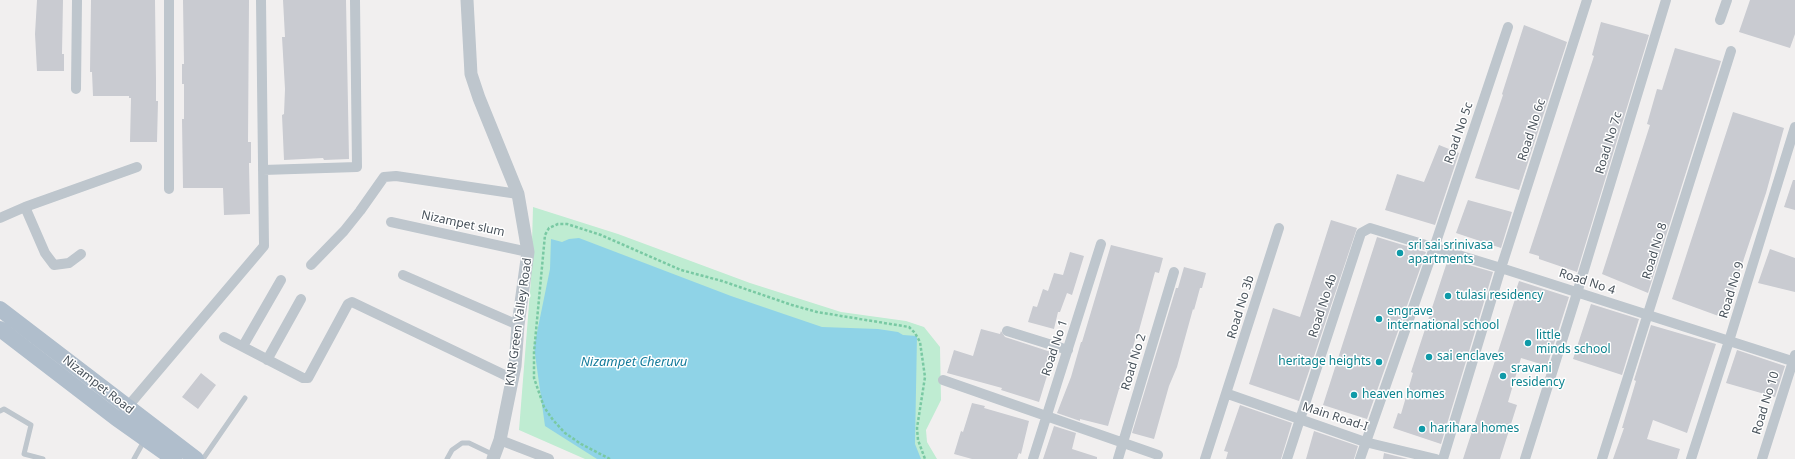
<!DOCTYPE html>
<html>
<head>
<meta charset="utf-8">
<style>
	body { margin:0 }
	canvas { display:block; background:#f1efef }
</style>
</head>
<body>
<canvas width="1795" height="459"></canvas>
<script>
const c = document.querySelector('canvas').getContext('2d');
c.lineJoin = 'round';
function fillPath(path, color) {
  c.fillStyle = color;
  c.fill(path, 'evenodd');
}
function toPath(rows) {
  const path = new Path2D();
  for (const r of rows) {
    path.moveTo(r[0], r[1]);
    for (let i = 2; i < r.length; i += 2) path.lineTo(r[i], r[i + 1]);
  }
  return path;
}
function trace(path, color, width, dash) {
  c.strokeStyle = color;
  c.lineWidth = width;
  c.lineCap = dash ? 'butt' : 'round';
  c.setLineDash(dash || []);
  c.stroke(path);
}
function write(font, color, halo, rows, align = 'center') {
  c.font = font + ' "Noto Sans",sans-serif';
  c.lineWidth = 3;
  c.setLineDash([]);
  c.textBaseline = 'middle';
  c.strokeStyle = halo;
  c.fillStyle = color;
  for (const [text, x, y, turn = 0] of rows) {
    c.save();
    c.translate(x, y);
    c.rotate((+turn || 0) * Math.PI / 180);
    c.textAlign = isNaN(turn) ? turn : align;
    if (halo) c.strokeText(text, 0, 0);
    c.fillText(text, 0, 0);
    c.restore();
  }
}
fillPath(toPath([
	[533,207,618,234,750,283,841,312,906,321,924,327,940,347,941,400,926,430,927,442,937,459,585,459,519,430,531,279]
]), '#bfecd2');
fillPath(toPath([
	[579,238,731,296,822,327,878,329,898,332,903,335,917,336,915,444,921,459,597,459,545,426,534,347,550,269,551,239,562,242,569,239]
]), '#8fd3e7');
fillPath(toPath([
	[37,0,63,0,62,54,64,54,64,71,37,71,35,34],
	[91,0,155,0,156,80,156,101,158,101,157,142,130,142,131,98,129,98,129,96,93,96,92,72,90,72],
	[183,0,249,0,248,142,251,142,251,163,249,163,250,214,224,215,223,188,183,188,182,119,184,119,184,84,182,84,182,64,184,64],
	[283,0,346,0,349,159,324,160,323,158,284,160,282,115,284,114,285,89,282,37,285,37],
	[1750,0,1795,0,1795,34,1790,48,1739,32],
	[1601,22,1649,35,1577,272,1539,259,1539,256,1529,253,1594,56,1592,55],
	[1524,25,1567,42,1519,190,1475,178,1503,95,1502,94],
	[1675,48,1721,61,1648,293,1602,274,1650,125,1647,124,1657,89,1662,90],
	[1733,112,1784,128,1766,193,1724,318,1672,299],
	[1439,145,1459,153,1435,225,1385,210,1397,174,1424,182],
	[1793,180,1795,180,1795,210,1784,207],
	[1468,200,1512,212,1501,248,1456,233],
	[1331,220,1357,228,1299,401,1249,384,1273,308,1300,317],
	[1377,237,1426,252,1367,419,1323,405],
	[1111,245,1163,258,1159,273,1155,272,1138,334,1137,333,1121,389,1119,389,1108,426,1080,419,1080,421,1057,413,1071,377,1081,342,1082,342],
	[1770,249,1795,258,1795,292,1758,283],
	[1070,252,1084,256,1072,295,1067,293,1060,312,1058,312,1054,329,1028,322,1033,306,1037,307,1043,289,1048,291,1054,273,1063,275],
	[1448,259,1493,272,1441,444,1393,428,1398,413,1401,414,1413,373,1411,372],
	[1184,267,1206,273,1202,288,1200,288,1194,310,1193,309,1177,367,1169,386,1154,439,1132,433,1176,288,1178,288],
	[1519,281,1569,297,1547,366,1521,358,1508,402,1517,405,1500,459,1463,459,1517,293,1515,293],
	[1591,304,1639,319,1622,375,1573,359],
	[1651,325,1716,344,1687,433,1653,420,1647,439,1680,449,1677,459,1613,459,1624,428,1622,428,1636,381,1634,380],
	[981,329,1000,334,1001,331,1005,337,1054,353,1039,402,1001,390,1002,388,947,373,954,350,973,356],
	[1737,350,1785,366,1775,397,1726,383],
	[201,373,216,385,198,409,182,397],
	[972,403,985,406,984,408,1029,421,1021,454,1019,453,1017,459,972,459,954,454,961,431,963,432],
	[1240,405,1292,423,1281,459,1226,459,1228,452,1224,451],
	[1054,426,1076,433,1072,449,1097,457,1097,459,1043,459],
	[1314,431,1358,446,1354,459,1306,459],
	[1384,453,1408,459,1383,459]
]), '#c9cbd1');
trace(toPath([
	[610,459,581,444,565,433,553,420,544,407,534,378,534,352,545,235,549,228,558,224,567,224,601,235,681,270,722,281,792,305,817,312,909,327,915,333,920,342,925,377,917,428,918,440,925,459]
]), '#79c9a3', 2.5, [3, 2]);
trace(toPath([
	[0,411,4,409,31,425,24,454,43,459],
	[134,459,144,441],
	[203,459,245,398],
	[447,459,452,450,462,443,469,443,494,455]
]), '#bec6cd', 5);
trace(toPath([
	[169,0,169,189],
	[1720,20,1727,0],
	[76,89,77,0],
	[263,170,357,167,355,0],
	[25,207,45,253,54,265,69,263,81,254],
	[0,218,25,207,137,167],
	[391,222,528,252],
	[311,265,344,231,360,211,384,177,396,176,518,194],
	[403,275,518,325],
	[1007,331,1068,350],
	[224,337,303,378,308,378,348,304,352,302,513,379],
	[243,346,281,280],
	[267,360,301,299],
	[943,380,1158,455],
	[1228,394,1365,442,1436,459],
	[124,411,264,246,261,0],
	[500,440,549,459],
	[1033,459,1101,244],
	[1118,459,1174,272],
	[1205,459,1279,228],
	[1287,459,1361,233,1370,228,1501,268,1795,362],
	[1360,459,1434,248,1508,27],
	[1443,459,1501,268,1587,0],
	[1525,459,1577,293,1666,0],
	[1602,459,1731,51],
	[1691,459,1729,341,1795,127],
	[1762,459,1795,355]
]), '#bec6cd', 10);
trace(toPath([
	[467,0,471,74,479,98,518,194,528,252,518,325,515,366,500,440,493,459]
]), '#bec6cd', 13);
trace(toPath([
	[0,309,196,459],
	[0,329,116,418,174,459]
]), '#b0becc', 16);
for (const [x, y, r, color] of [
	[1400,253,4,"#0f9aa8"],
	[1448,296,4,"#0f9aa8"],
	[1379,319,4,"#0f9aa8"],
	[1528,343,4,"#0f9aa8"],
	[1429,357,4,"#0f9aa8"],
	[1379,362,4,"#0f9aa8"],
	[1503,376,4,"#0f9aa8"],
	[1354,395,4,"#0f9aa8"],
	[1422,429,4,"#0f9aa8"]
]) {
  const dot = new Path2D();
  dot.arc(x, y, r, 0, 2 * Math.PI);
  c.fillStyle = color;
  c.fill(dot);
  trace(dot, '#fff', 1.5);
}
write('12px', '#48525b', '#fff', [
	["Road No 6c",1532,130,-72],
	["Road No 5c",1459,133,-71],
	["Road No 7c",1609,143,-73],
	["Nizampet slum",463,224,12],
	["Road No 8",1655,251,-73],
	["Road No 4",1587,282,18],
	["Road No 9",1732,290,-73],
	["Road No 4b",1323,306,-72],
	["Road No 3b",1241,307,-73],
	["KNR Green Valley Road",519,322,-82],
	["Road No 1",1055,348,-72],
	["Road No 2",1134,362,-73],
	["Nizampet Road",98,385,38],
	["Road No 10",1766,403,-73],
	["Main Road-I",1335,417,18]
]);
write('12px', '#0d838f', '#fff', [
	["sri sai srinivasa",1408,246],
	["apartments",1408,260],
	["tulasi residency",1456,296],
	["engrave",1387,312],
	["international school",1387,326],
	["little",1536,336],
	["minds school",1536,350],
	["sai enclaves",1437,357],
	["heritage heights",1371,362,"right"],
	["sravani",1511,369],
	["residency",1511,383],
	["heaven homes",1362,395],
	["harihara homes",1430,429]
], 'left');
write('italic 13px', '#147b9b', '#fff', [
	["Nizampet Cheruvu",634,362]
]);
</script>
</body>
</html>
